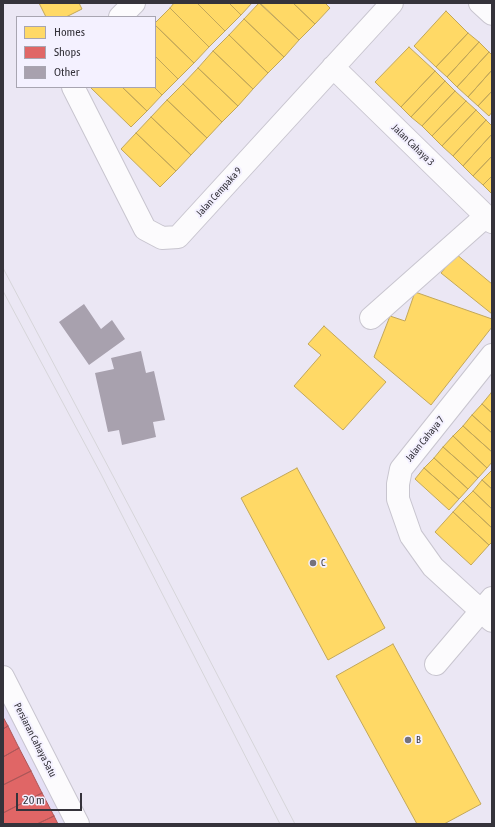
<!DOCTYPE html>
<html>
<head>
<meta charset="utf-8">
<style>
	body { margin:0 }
	#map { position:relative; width:495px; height:827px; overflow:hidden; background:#ebe7f4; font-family:"Asap Condensed",sans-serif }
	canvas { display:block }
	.frame { position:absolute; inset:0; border:4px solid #35333b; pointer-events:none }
	.legend { position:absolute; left:16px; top:16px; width:140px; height:72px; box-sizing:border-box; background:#f4f1ff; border:1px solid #a8a5b1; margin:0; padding:5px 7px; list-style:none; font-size:12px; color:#35333b }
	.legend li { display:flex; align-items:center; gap:8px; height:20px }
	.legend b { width:20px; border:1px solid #a8a5b1 }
	.scale { position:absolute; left:16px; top:793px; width:66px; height:18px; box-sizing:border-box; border:2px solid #35333b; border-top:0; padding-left:5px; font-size:12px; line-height:14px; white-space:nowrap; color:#35333b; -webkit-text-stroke:3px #f4f1ff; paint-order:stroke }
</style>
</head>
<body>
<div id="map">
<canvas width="495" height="827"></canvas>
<div class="frame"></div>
<ul class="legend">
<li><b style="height:11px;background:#ffd966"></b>Homes</li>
<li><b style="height:11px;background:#e06666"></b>Shops</li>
<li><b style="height:11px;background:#a8a1ae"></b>Other</li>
</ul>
<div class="scale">20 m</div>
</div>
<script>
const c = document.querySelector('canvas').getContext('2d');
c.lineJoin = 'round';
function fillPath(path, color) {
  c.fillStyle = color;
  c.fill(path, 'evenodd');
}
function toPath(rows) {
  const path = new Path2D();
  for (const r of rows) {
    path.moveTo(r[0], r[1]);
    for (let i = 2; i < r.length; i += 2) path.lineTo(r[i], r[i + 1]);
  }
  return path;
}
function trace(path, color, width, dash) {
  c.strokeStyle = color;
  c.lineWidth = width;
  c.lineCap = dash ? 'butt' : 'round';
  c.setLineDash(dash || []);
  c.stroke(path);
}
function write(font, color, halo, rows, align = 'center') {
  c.font = font + ' "Asap Condensed",sans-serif';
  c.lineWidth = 4;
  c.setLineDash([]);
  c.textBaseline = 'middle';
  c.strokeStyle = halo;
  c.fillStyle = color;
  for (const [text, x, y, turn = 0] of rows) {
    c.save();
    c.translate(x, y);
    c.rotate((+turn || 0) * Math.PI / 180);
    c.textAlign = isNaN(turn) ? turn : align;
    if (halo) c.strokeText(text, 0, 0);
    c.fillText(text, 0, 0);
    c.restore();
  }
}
fillPath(toPath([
	[3,698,67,824,3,824]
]), '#e4dff5');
const homes = toPath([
	[39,3,79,3,82,9,66,17,46,17,39,3],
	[174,3,197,3,225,31,209,47,170,8,174,3],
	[197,3,229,3,241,15,225,31,197,3],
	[229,3,252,3,241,15,229,3],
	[259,3,299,40,284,57,244,19,259,3],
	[260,3,293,3,315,24,299,40,260,3],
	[293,3,325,3,330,8,315,24,293,3],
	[170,8,209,47,194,63,155,25,155,23,170,8],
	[446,11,468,33,436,67,414,46,446,11],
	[244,19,284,57,268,73,229,35,244,19],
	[155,25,194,63,178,79,155,56,155,25],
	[468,33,479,42,447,77,436,67,468,33],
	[229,35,268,73,253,89,213,51,229,35],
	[479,42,489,52,457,87,447,77,479,42],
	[409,47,435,71,401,107,375,82,409,47],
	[213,51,253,89,238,106,198,68,213,51],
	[489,52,492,55,492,70,468,97,457,87,489,52],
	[155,56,178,79,162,95,154,87,155,56],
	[198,68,238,106,222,122,183,84,198,68],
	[492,70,492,91,478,106,468,97,492,70],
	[435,71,445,81,411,117,401,107,435,71],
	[445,81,455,91,422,126,411,117,445,81],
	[183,84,222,122,207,138,167,100,183,84],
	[93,87,122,87,147,111,131,127,91,88,93,87],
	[122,87,154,87,162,95,147,111,122,87],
	[455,91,466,101,432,136,422,126,455,91],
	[492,91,492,112,489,116,478,106,492,91],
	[167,100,207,138,191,155,151,117,167,100],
	[466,101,476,110,442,146,432,136,466,101],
	[476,110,486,120,453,156,442,146,476,110],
	[151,117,191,155,176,171,136,133,151,117],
	[486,120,492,126,492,134,463,166,453,156,486,120],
	[136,133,176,171,160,187,121,149,136,133],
	[492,134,492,156,473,176,463,166,492,134],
	[492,156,492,176,483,185,473,176,492,156],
	[492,176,492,194,483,185,492,176],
	[456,254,492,284,492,314,441,273,456,254],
	[415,292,492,319,492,327,431,405,374,357,390,316,405,321,415,292],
	[324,326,386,382,343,430,294,386,321,355,308,344,324,326],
	[491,393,492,394,492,413,482,404,491,393],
	[482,404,492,413,492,433,472,415,482,404],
	[472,415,492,433,492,452,463,426,472,415],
	[463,426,492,452,492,462,487,468,453,436,463,426],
	[453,436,487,468,478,478,443,447,453,436],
	[443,447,478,478,468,489,434,458,443,447],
	[434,458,468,489,459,499,424,468,434,458],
	[297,468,385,628,328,660,241,498,297,468],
	[424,468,459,499,449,510,415,479,424,468],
	[492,470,492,489,482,480,492,470],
	[482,480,492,489,492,509,473,491,482,480],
	[473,491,492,509,492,528,463,501,473,491],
	[463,501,492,528,492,542,489,545,453,512,463,501],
	[453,512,489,545,471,565,435,532,453,512],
	[393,644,481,804,444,824,417,824,336,676,393,644]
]);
fillPath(homes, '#ffd966');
trace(homes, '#c2a759', 1);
const shops = toPath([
	[3,717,8,726,3,729,3,717],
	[8,726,19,748,3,757,3,729,8,726],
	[19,748,31,771,3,785,3,757,19,748],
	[31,771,42,793,3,813,3,785,31,771],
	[42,793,54,816,37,824,3,824,3,813,42,793],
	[54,816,58,824,37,824,54,816]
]);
fillPath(shops, '#e06666');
trace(shops, '#ad5759', 1);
fillPath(toPath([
	[84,304,101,329,112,320,125,339,89,365,59,322],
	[141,351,146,373,154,371,165,420,153,422,156,437,122,445,119,430,108,432,95,373,114,369,111,358]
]), '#a8a1ae');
const minor = toPath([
	[480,3,492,14],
	[120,17,134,3],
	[333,67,492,222],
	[73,87,145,229,162,238,178,237,392,3],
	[371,318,486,216],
	[492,355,401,469,398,484,398,499,411,536,433,567,492,621],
	[436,664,492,598],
	[3,677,78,824]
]);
trace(minor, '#c8c5cf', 24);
trace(minor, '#fcfbfd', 22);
trace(toPath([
	[3,268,157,559,295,824],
	[3,291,101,474,280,824]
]), '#d6d5d9', 1);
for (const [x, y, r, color] of [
	[313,563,4,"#75727c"],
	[408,740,4,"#75727c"]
]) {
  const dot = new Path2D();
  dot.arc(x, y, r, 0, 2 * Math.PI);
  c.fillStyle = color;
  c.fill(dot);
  trace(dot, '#f4f1ff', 1.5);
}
write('10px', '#35333b', '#f4f1ff', [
	["Jalan Cahaya 3",413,145,44],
	["Jalan Cempaka 9",219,192,-48],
	["Jalan Cahaya 7",425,439,-51],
	["Persiaran Cahaya Satu",35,740,63]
]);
write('10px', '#35333b', '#f4f1ff', [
	["C",321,563],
	["B",416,740]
], 'left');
</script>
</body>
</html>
